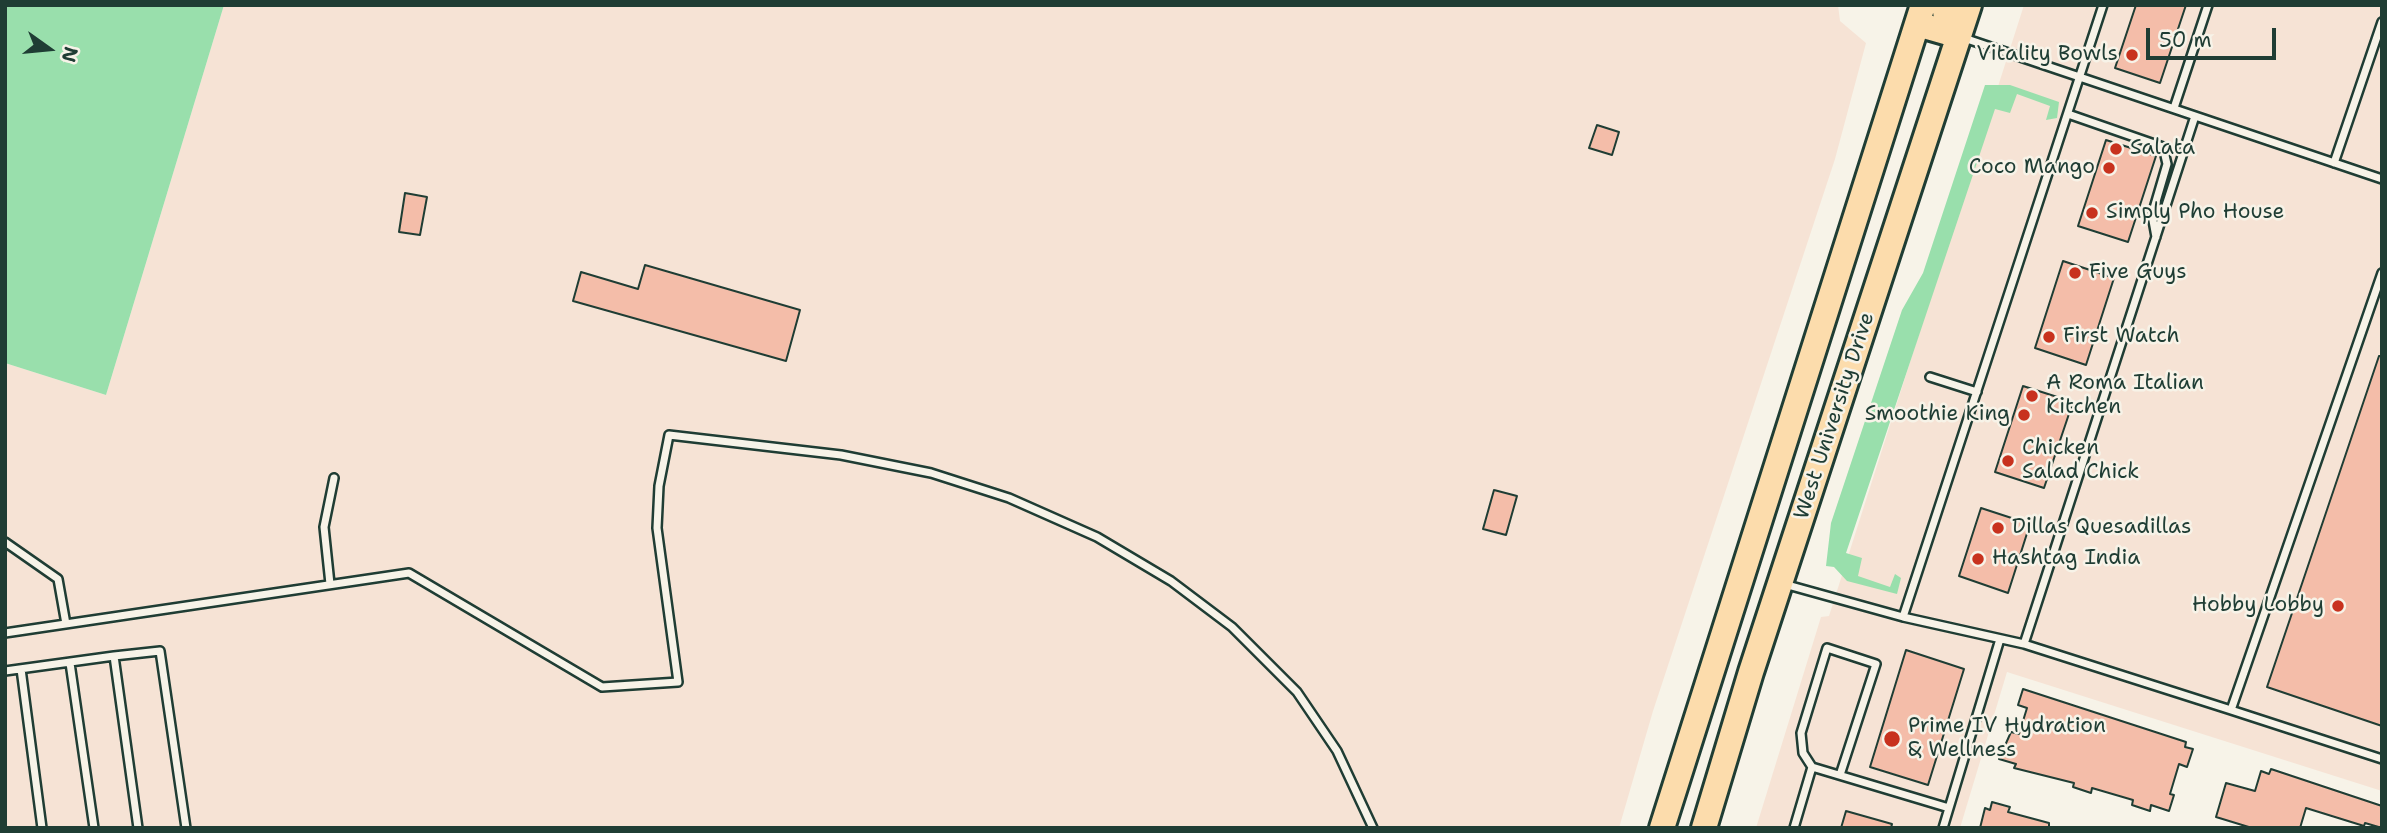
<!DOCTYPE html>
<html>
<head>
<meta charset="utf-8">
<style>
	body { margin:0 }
	#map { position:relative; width:2387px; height:833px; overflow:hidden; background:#f7f3e8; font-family:"Shantell Sans",sans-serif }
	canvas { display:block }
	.frame { position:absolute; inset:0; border:7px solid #1f3d34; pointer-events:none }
	.north { position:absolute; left:14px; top:14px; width:70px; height:70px; -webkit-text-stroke:5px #f7f3e8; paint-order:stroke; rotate:105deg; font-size:19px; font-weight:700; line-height:28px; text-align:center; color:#1f3d34 }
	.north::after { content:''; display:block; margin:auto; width:24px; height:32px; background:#1f3d34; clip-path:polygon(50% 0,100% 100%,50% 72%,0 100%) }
	.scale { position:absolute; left:2146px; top:28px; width:130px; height:32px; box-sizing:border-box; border:4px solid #1f3d34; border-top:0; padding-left:9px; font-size:21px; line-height:24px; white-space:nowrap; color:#1f3d34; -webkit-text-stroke:5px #f7f3e8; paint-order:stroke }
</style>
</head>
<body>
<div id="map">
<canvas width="2387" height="833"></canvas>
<div class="frame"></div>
<div class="north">N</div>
<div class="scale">50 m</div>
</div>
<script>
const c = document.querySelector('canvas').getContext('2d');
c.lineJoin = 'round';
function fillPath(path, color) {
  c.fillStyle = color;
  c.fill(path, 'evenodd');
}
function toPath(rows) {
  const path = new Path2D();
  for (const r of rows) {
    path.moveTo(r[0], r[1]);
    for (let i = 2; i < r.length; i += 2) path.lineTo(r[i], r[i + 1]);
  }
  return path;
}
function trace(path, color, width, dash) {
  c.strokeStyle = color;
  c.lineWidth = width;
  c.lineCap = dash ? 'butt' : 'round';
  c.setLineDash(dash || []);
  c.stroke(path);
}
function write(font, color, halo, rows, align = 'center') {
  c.font = font + ' "Shantell Sans",sans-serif';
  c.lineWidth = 5;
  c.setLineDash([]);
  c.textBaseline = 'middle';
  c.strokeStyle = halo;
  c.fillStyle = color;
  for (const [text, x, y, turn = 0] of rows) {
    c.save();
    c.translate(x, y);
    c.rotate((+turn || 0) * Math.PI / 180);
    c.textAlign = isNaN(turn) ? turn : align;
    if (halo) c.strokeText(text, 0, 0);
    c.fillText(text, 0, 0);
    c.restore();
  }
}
fillPath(toPath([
	[224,5,1838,5,1840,21,1866,43,1835,159,1653,711,1619,828,5,828,5,363,106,395],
	[2024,5,2382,5,2382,791,2007,672,1960,828,1756,828,1821,617,1829,616]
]), '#f6e3d5');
fillPath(toPath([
	[5,5,224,5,106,395,5,363],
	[1985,85,2010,85,2059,102,2057,118,2046,120,2050,106,2017,94,2010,113,1995,109,1846,553,1862,558,1858,576,1890,587,1895,574,1901,578,1897,594,1847,581,1834,567,1826,566,1831,523,1902,310,1923,273]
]), '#99dfac');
const building = toPath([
	[2136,5,2186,5,2160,83,2115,68,2136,5],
	[1597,125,1619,132,1612,155,1589,148,1597,125],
	[2106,140,2156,156,2128,242,2078,226,2106,140],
	[405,193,427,197,420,235,399,232,405,193],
	[2063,261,2114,278,2086,365,2035,348,2063,261],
	[645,265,800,310,786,361,573,301,581,272,638,289,645,265],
	[2379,356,2382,356,2382,726,2267,687,2379,356],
	[2023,386,2073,402,2044,488,1995,472,2023,386],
	[1494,490,1517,496,1506,535,1483,529,1494,490],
	[1981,508,2030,524,2008,593,1959,576,1981,508],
	[1906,650,1964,669,1928,785,1870,767,1906,650],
	[2023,689,2186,742,2185,747,2193,749,2187,767,2179,764,2170,794,2174,795,2169,811,2151,805,2150,811,2132,805,2133,800,2092,788,2091,793,2073,787,2074,783,2014,768,2016,764,1999,759,2011,732,2019,734,2027,708,2018,705,2023,689],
	[2271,769,2382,806,2382,828,2365,823,2364,826,2306,808,2300,828,2252,828,2216,817,2226,783,2255,791,2261,771,2269,774,2271,769],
	[1992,802,2010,807,2008,812,2049,823,2049,828,1980,828,1985,808,1990,810,1992,802],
	[1846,811,1892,824,1891,828,1841,828,1846,811]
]);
fillPath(building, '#f4bda9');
trace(building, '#1f3d34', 2);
const lane = toPath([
	[1961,37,2382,179],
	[2174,108,2208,5],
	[2068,114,2163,147,2167,164,2152,215,2156,237],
	[2334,163,2382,22],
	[1930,377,1977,392],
	[5,542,58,579,66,624],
	[330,584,324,527,334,478],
	[1784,584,1903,617,2024,644,2231,710,2382,273],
	[1903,617,2103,5],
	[5,633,409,573,602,687,678,682,657,528,659,486,669,435,841,455,931,473,1009,498,1097,537,1171,581,1232,627,1297,692,1337,751,1373,828],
	[2024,644,2195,116],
	[114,656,160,651,186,828],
	[70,663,94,828],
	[21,669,42,828],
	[5,671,114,656,138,828],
	[2231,710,2382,759],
	[1812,767,1803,753,1801,733,1827,648,1876,664,1840,775],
	[1794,828,1812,767,1949,808],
	[1943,828,2000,639]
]);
const highway = toPath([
	[1944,5,1946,17,1959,36],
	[1917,24,1959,36],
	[1662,828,1923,5],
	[1704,828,1751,672,1969,5]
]);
trace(lane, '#1f3d34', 12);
trace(highway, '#1f3d34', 30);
trace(lane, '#f7f3e8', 7);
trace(highway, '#fcdcac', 24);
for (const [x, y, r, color] of [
	[2132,55,7,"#c8321e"],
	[2116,149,7,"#c8321e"],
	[2109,168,7,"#c8321e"],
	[2092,213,7,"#c8321e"],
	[2075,273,7,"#c8321e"],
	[2049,337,7,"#c8321e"],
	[2032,396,7,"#c8321e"],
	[2024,415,7,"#c8321e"],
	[2008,461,7,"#c8321e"],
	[1998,528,7,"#c8321e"],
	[1978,559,7,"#c8321e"],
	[2338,606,7,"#c8321e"],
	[1892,739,9,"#c8321e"]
]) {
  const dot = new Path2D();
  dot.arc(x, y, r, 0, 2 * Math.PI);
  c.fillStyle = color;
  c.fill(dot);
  trace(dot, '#f7f3e8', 2.5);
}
write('21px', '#1f3d34', '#f7f3e8', [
	["Vitality Bowls",2118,55,"right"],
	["Salata",2130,149],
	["Coco Mango",2095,168,"right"],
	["Simply Pho House",2106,213],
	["Five Guys",2089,273],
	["First Watch",2063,337],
	["A Roma Italian",2046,384],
	["Kitchen",2046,408],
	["Smoothie King",2010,415,"right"],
	["Chicken",2022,449],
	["Salad Chick",2022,473],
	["Dillas Quesadillas",2012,528],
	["Hashtag India",1992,559],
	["Hobby Lobby",2324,606,"right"],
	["Prime IV Hydration",1908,727],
	["& Wellness",1908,751]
], 'left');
write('21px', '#1f3d34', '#f7f3e8', [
	["West University Drive",1835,416,-72]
]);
</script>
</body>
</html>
